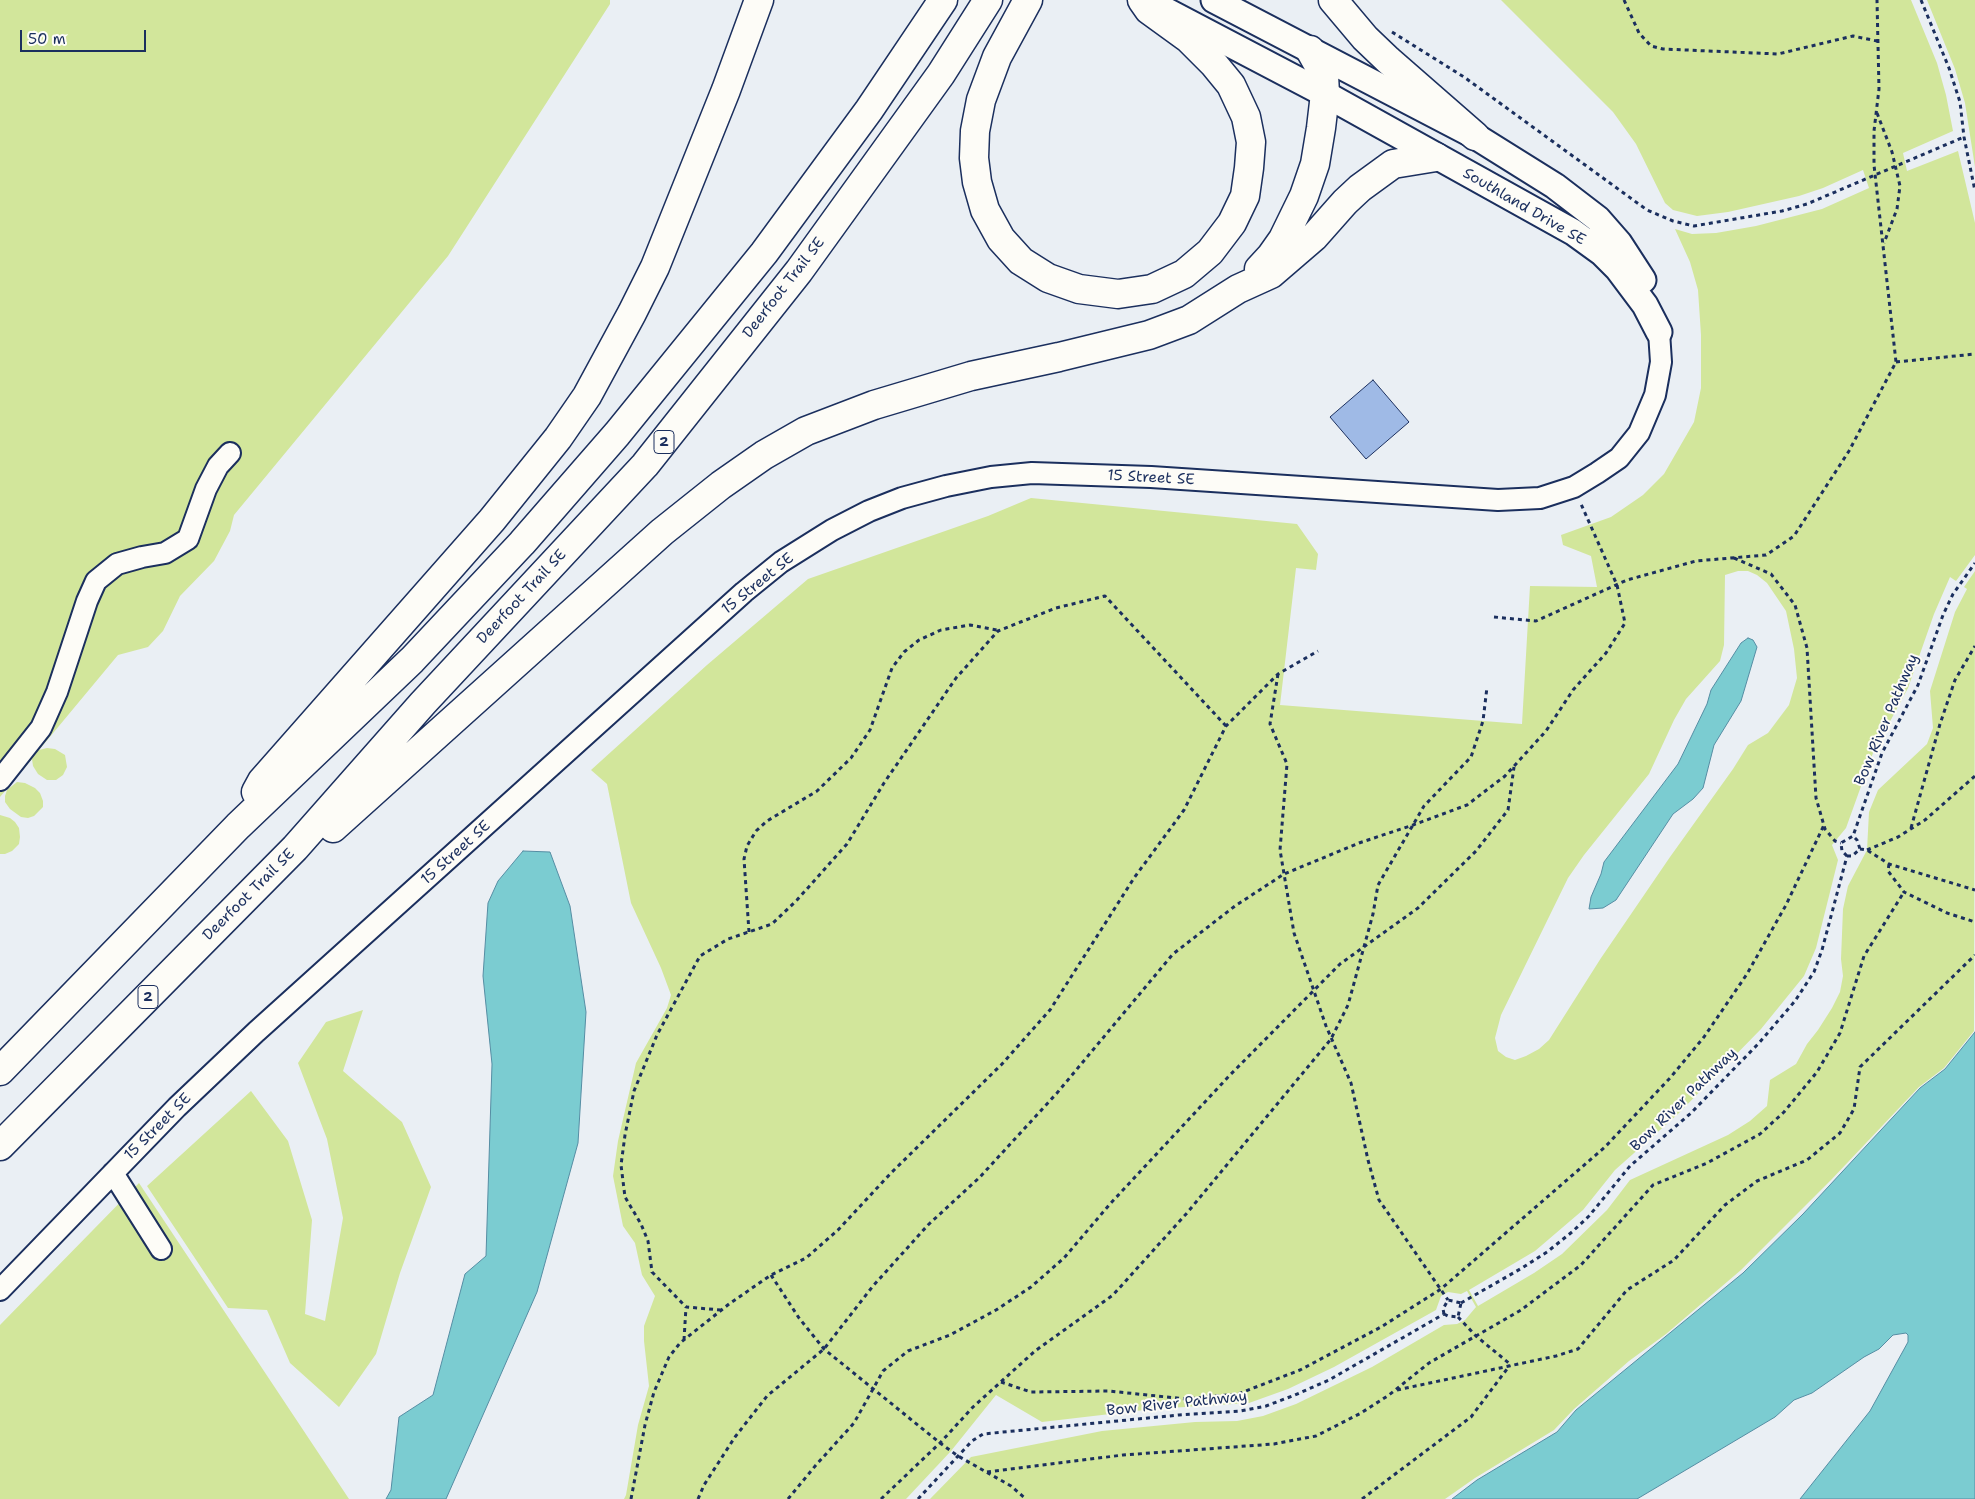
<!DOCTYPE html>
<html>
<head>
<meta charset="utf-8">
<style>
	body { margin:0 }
	#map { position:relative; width:1975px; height:1499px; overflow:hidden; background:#eaeff4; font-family:"Shantell Sans",sans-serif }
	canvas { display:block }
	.scale { position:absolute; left:20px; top:30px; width:126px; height:22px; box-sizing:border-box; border:2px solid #1b2f5e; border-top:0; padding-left:6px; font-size:15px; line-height:18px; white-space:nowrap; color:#1b2f5e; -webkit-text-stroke:4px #fdfcf7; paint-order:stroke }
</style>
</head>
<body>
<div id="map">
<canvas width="1975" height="1499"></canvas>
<div class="scale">50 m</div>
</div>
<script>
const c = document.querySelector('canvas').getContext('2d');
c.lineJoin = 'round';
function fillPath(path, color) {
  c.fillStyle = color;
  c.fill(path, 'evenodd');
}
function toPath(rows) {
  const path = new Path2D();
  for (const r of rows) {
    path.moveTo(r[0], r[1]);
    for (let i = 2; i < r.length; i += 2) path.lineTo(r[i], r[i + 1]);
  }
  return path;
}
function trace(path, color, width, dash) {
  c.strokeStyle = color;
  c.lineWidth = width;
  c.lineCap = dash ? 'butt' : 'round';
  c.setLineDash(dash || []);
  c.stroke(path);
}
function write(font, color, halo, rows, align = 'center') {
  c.font = font + ' "Shantell Sans",sans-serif';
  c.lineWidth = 4;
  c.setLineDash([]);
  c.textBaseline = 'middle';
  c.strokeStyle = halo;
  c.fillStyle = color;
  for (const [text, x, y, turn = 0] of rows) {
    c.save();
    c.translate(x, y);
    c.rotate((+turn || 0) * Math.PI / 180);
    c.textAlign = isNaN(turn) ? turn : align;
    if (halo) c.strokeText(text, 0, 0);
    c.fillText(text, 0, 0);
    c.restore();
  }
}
fillPath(toPath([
	[0,0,610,0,610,4,448,256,234,515,230,531,214,561,180,596,163,631,148,647,118,655,39,750,47,748,55,749,65,755,67,767,63,775,56,780,47,780,38,774,33,766,32,759,0,797],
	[1501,0,1911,0,1937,63,1946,95,1953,131,1903,153,1907,171,1958,151,1975,223,1975,555,1956,581,1950,577,1934,614,1908,688,1873,753,1846,828,1832,845,1838,860,1816,948,1804,976,1761,1029,1678,1114,1615,1170,1583,1210,1535,1251,1469,1290,1478,1306,1534,1273,1562,1254,1607,1210,1630,1180,1728,1135,1750,1121,1767,1106,1770,1080,1796,1064,1807,1044,1818,1030,1832,1008,1840,992,1843,976,1841,959,1843,909,1848,886,1867,850,1869,812,1878,790,1927,744,1933,728,1930,691,1955,612,1967,589,1964,587,1975,571,1974,1031,1944,1068,1919,1087,1831,1180,1741,1270,1666,1334,1629,1361,1574,1409,1554,1430,1475,1478,1445,1499,930,1499,971,1457,1102,1431,1195,1422,1237,1421,1263,1416,1296,1404,1372,1367,1444,1325,1457,1324,1465,1320,1476,1307,1467,1291,1461,1294,1448,1292,1441,1296,1436,1310,1334,1367,1288,1389,1249,1403,1153,1409,1042,1422,996,1395,951,1451,906,1499,624,1499,626,1495,638,1425,649,1386,644,1341,644,1326,655,1296,642,1275,635,1243,623,1226,613,1176,618,1141,636,1063,667,1008,671,995,661,968,631,903,607,784,591,770,707,665,808,579,988,516,1031,498,1297,524,1318,554,1316,570,1296,568,1280,705,1522,724,1530,586,1597,587,1591,556,1563,545,1561,535,1611,517,1643,495,1664,474,1694,422,1701,388,1701,335,1698,290,1690,262,1675,229,1692,234,1716,233,1756,226,1822,209,1869,188,1863,170,1823,188,1799,196,1728,212,1697,216,1673,210,1665,203,1636,144,1613,112],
	[1738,571,1748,571,1757,575,1767,583,1786,611,1794,649,1797,678,1789,705,1768,733,1748,745,1733,769,1670,857,1601,958,1549,1040,1539,1049,1526,1056,1515,1060,1506,1057,1498,1051,1495,1038,1501,1015,1568,878,1584,855,1649,774,1674,720,1686,699,1720,661,1724,645,1725,575],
	[1927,0,1975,0,1975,167,1965,103,1955,69],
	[17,782,25,783,35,788,40,793,43,801,43,807,34,816,28,818,21,817,10,809,5,802,5,796,7,790],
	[0,815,10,818,15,822,19,828,20,837,19,844,12,851,5,854,0,854],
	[363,1010,343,1071,402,1122,431,1187,400,1273,376,1354,339,1407,290,1363,267,1310,228,1308,147,1186,251,1091,288,1141,312,1220,305,1314,325,1321,343,1218,327,1139,298,1063,326,1022],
	[139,1183,349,1499,0,1499,0,1325]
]), '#d2e69b');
const water = toPath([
	[1748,638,1753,640,1757,647,1741,701,1714,745,1703,788,1693,799,1673,814,1616,900,1603,908,1589,909,1591,897,1601,874,1604,862,1678,764,1707,704,1711,690,1741,643,1748,638],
	[523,851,550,852,570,906,586,1012,578,1143,537,1292,446,1499,386,1499,391,1490,399,1417,433,1395,465,1274,486,1256,492,1064,483,976,488,903,498,881,523,851],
	[1975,1032,1975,1499,1800,1499,1870,1411,1908,1342,1908,1335,1906,1333,1893,1335,1879,1349,1864,1357,1812,1393,1794,1400,1775,1417,1637,1499,1452,1499,1477,1480,1557,1432,1576,1410,1743,1273,1803,1214,1920,1088,1945,1069,1975,1032]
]);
fillPath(water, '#7bccd1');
trace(water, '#558da3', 1);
const building = toPath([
	[1373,380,1409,422,1366,459,1330,417,1373,380]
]);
fillPath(building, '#9fbae6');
trace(building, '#1b2f5e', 1);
const minor = toPath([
	[0,780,41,728,57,692,87,601,96,581,117,564,142,557,165,553,188,539,206,489,218,466,230,453],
	[113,1173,161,1249],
	[0,1290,177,1107,256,1032,744,592,781,562,832,530,869,511,902,498,946,486,991,477,1032,473,1151,477,1498,500,1540,498,1574,487,1597,473,1619,458,1639,433,1655,395,1661,362,1659,332]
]);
const major = toPath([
	[1214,0,1475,136,1555,186,1598,219,1619,243,1643,280],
	[1161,8,1325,94,1573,232,1602,253,1618,269,1645,305,1659,332]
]);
const highway = toPath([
	[1028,0,997,57,981,100,975,131,974,158,977,182,985,210,1001,239,1021,261,1048,278,1079,289,1118,294,1152,289,1184,274,1210,252,1232,223,1245,196,1249,168,1251,142,1246,117,1231,85,1213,63,1189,39,1149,10,1142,0],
	[1333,0,1365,38,1388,60,1475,136],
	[1259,269,1271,256,1283,239,1304,196,1315,164,1321,128,1325,94,1324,75,1310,50],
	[256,792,262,781,492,520,558,438,587,396,632,313,655,267,726,90,759,0],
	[333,828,662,532,721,485,764,455,806,431,874,405,971,376,1059,357,1149,335,1189,320,1238,289,1271,274,1314,237,1345,202,1360,188,1393,164,1436,157],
	[0,1071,238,826,412,660,522,543,617,434,764,253,869,110,943,0],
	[0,1146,295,848,423,703,645,465,799,271,941,74,988,0]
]);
trace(minor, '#1b2f5e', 24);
trace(major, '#1b2f5e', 29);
trace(highway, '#1b2f5e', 31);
trace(toPath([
	[1624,0,1639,33,1651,46,1663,49,1778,54,1853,36,1877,41],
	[1921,0,1949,68,1960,102,1964,137,1975,191],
	[1392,32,1464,77,1647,210,1673,221,1694,226,1782,211,1807,204,1964,137],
	[1877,113,1892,152,1900,186,1897,209,1884,243],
	[1896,362,1975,354],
	[1734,558,1771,574,1795,605,1807,648,1816,798,1825,829,1835,841,1841,843],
	[1494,617,1536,621,1627,580,1696,561,1766,555,1794,536,1849,451,1896,362,1874,165,1874,131,1879,89,1877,0],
	[1278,674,1270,724,1287,764,1280,850,1294,933,1326,1026,1351,1083,1368,1160,1379,1200,1448,1300],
	[1911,828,1940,724,1955,680,1975,646],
	[1860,849,1867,850,1889,864,1975,890],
	[1867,850,1898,837,1925,820,1975,776],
	[1847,856,1842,851,1841,843,1853,836,1882,753,1918,685,1943,615,1953,594,1975,563],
	[1847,856,1852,856,1860,849,1857,840,1853,836],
	[1889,864,1888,871,1904,892,1947,913,1975,922],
	[749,932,744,859,747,846,756,831,767,821,817,791,851,758,870,730,892,668,904,652,919,640,941,630,970,625,997,630],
	[771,1275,799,1318,824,1349,940,1443,958,1456,1011,1486,1026,1499],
	[1461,1303,1522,1268,1547,1252,1572,1232,1589,1216,1630,1166,1691,1113,1759,1043,1795,1001,1814,972,1822,950,1847,856],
	[721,1310,686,1307,652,1272,648,1241,641,1224,625,1197,621,1165,625,1135,634,1091,657,1035,700,956,728,939,772,924,797,900,847,844,884,783,956,678,998,631,1056,608,1105,596,1226,726],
	[1444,1314,1443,1309,1448,1300,1461,1303],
	[1444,1314,1448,1316,1458,1317,1461,1303],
	[1458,1317,1476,1336,1510,1364],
	[684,1340,686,1307],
	[1001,1382,1031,1392,1109,1391,1186,1399,1238,1394,1300,1370,1381,1327,1441,1289,1605,1147,1670,1078,1704,1037,1747,974,1786,905,1824,825],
	[1397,1390,1556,1356,1578,1349,1627,1290,1674,1260,1725,1205,1757,1181,1807,1160,1840,1133,1854,1109,1860,1067,1975,955],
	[987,1472,1123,1455,1274,1444,1316,1436,1361,1413,1389,1395,1429,1363,1521,1310,1581,1265,1653,1185,1707,1163,1760,1134,1784,1112,1817,1072,1840,1033,1864,956,1904,892],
	[631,1499,645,1425,654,1392,669,1357,680,1343,729,1304,771,1275,806,1258,838,1230,891,1173,1002,1064,1050,1010,1134,878,1184,810,1226,726,1278,674,1318,651],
	[698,1499,704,1485,735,1437,767,1396,824,1349,873,1286,928,1225,980,1177,1057,1093,1173,954,1235,906,1284,874,1359,843,1413,825,1467,805,1505,776,1546,731,1573,690,1606,653,1625,623,1617,585,1581,504],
	[788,1499,816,1465,854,1423,883,1371,908,1351,950,1335,996,1310,1031,1287,1064,1258,1110,1204,1230,1075,1340,964,1418,908,1476,851,1508,810,1514,767],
	[881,1499,940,1443,973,1407,1035,1351,1113,1295,1187,1213,1331,1039,1348,1005,1373,914,1378,885,1424,806,1471,757,1483,721,1487,687],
	[918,1499,972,1441,983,1434,1179,1415,1240,1411,1266,1406,1295,1395,1329,1380,1444,1314],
	[1362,1499,1471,1417,1510,1365]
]), '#1b2f5e', 3, [4, 4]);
trace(minor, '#fdfcf7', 20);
trace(major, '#fdfcf7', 25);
trace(highway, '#fdfcf7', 28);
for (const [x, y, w] of [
	[664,442,20],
	[148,997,20]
]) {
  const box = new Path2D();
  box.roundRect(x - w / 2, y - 11.5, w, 23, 4);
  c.fillStyle = '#fdfcf7';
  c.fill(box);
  trace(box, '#1b2f5e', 1);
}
write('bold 14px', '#1b2f5e', null, [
	["2",664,442],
	["2",148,997]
]);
write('15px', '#1b2f5e', '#fdfcf7', [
	["Southland Drive SE",1524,207,30],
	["Deerfoot Trail SE",784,288,-52],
	["15 Street SE",1151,478,3],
	["15 Street SE",758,584,-39],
	["Deerfoot Trail SE",522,597,-47],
	["Bow River Pathway",1887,720,-67],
	["15 Street SE",456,853,-42],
	["Deerfoot Trail SE",249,895,-45],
	["Bow River Pathway",1684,1100,-44],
	["15 Street SE",158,1127,-45],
	["Bow River Pathway",1177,1404,-6]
]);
</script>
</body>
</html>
